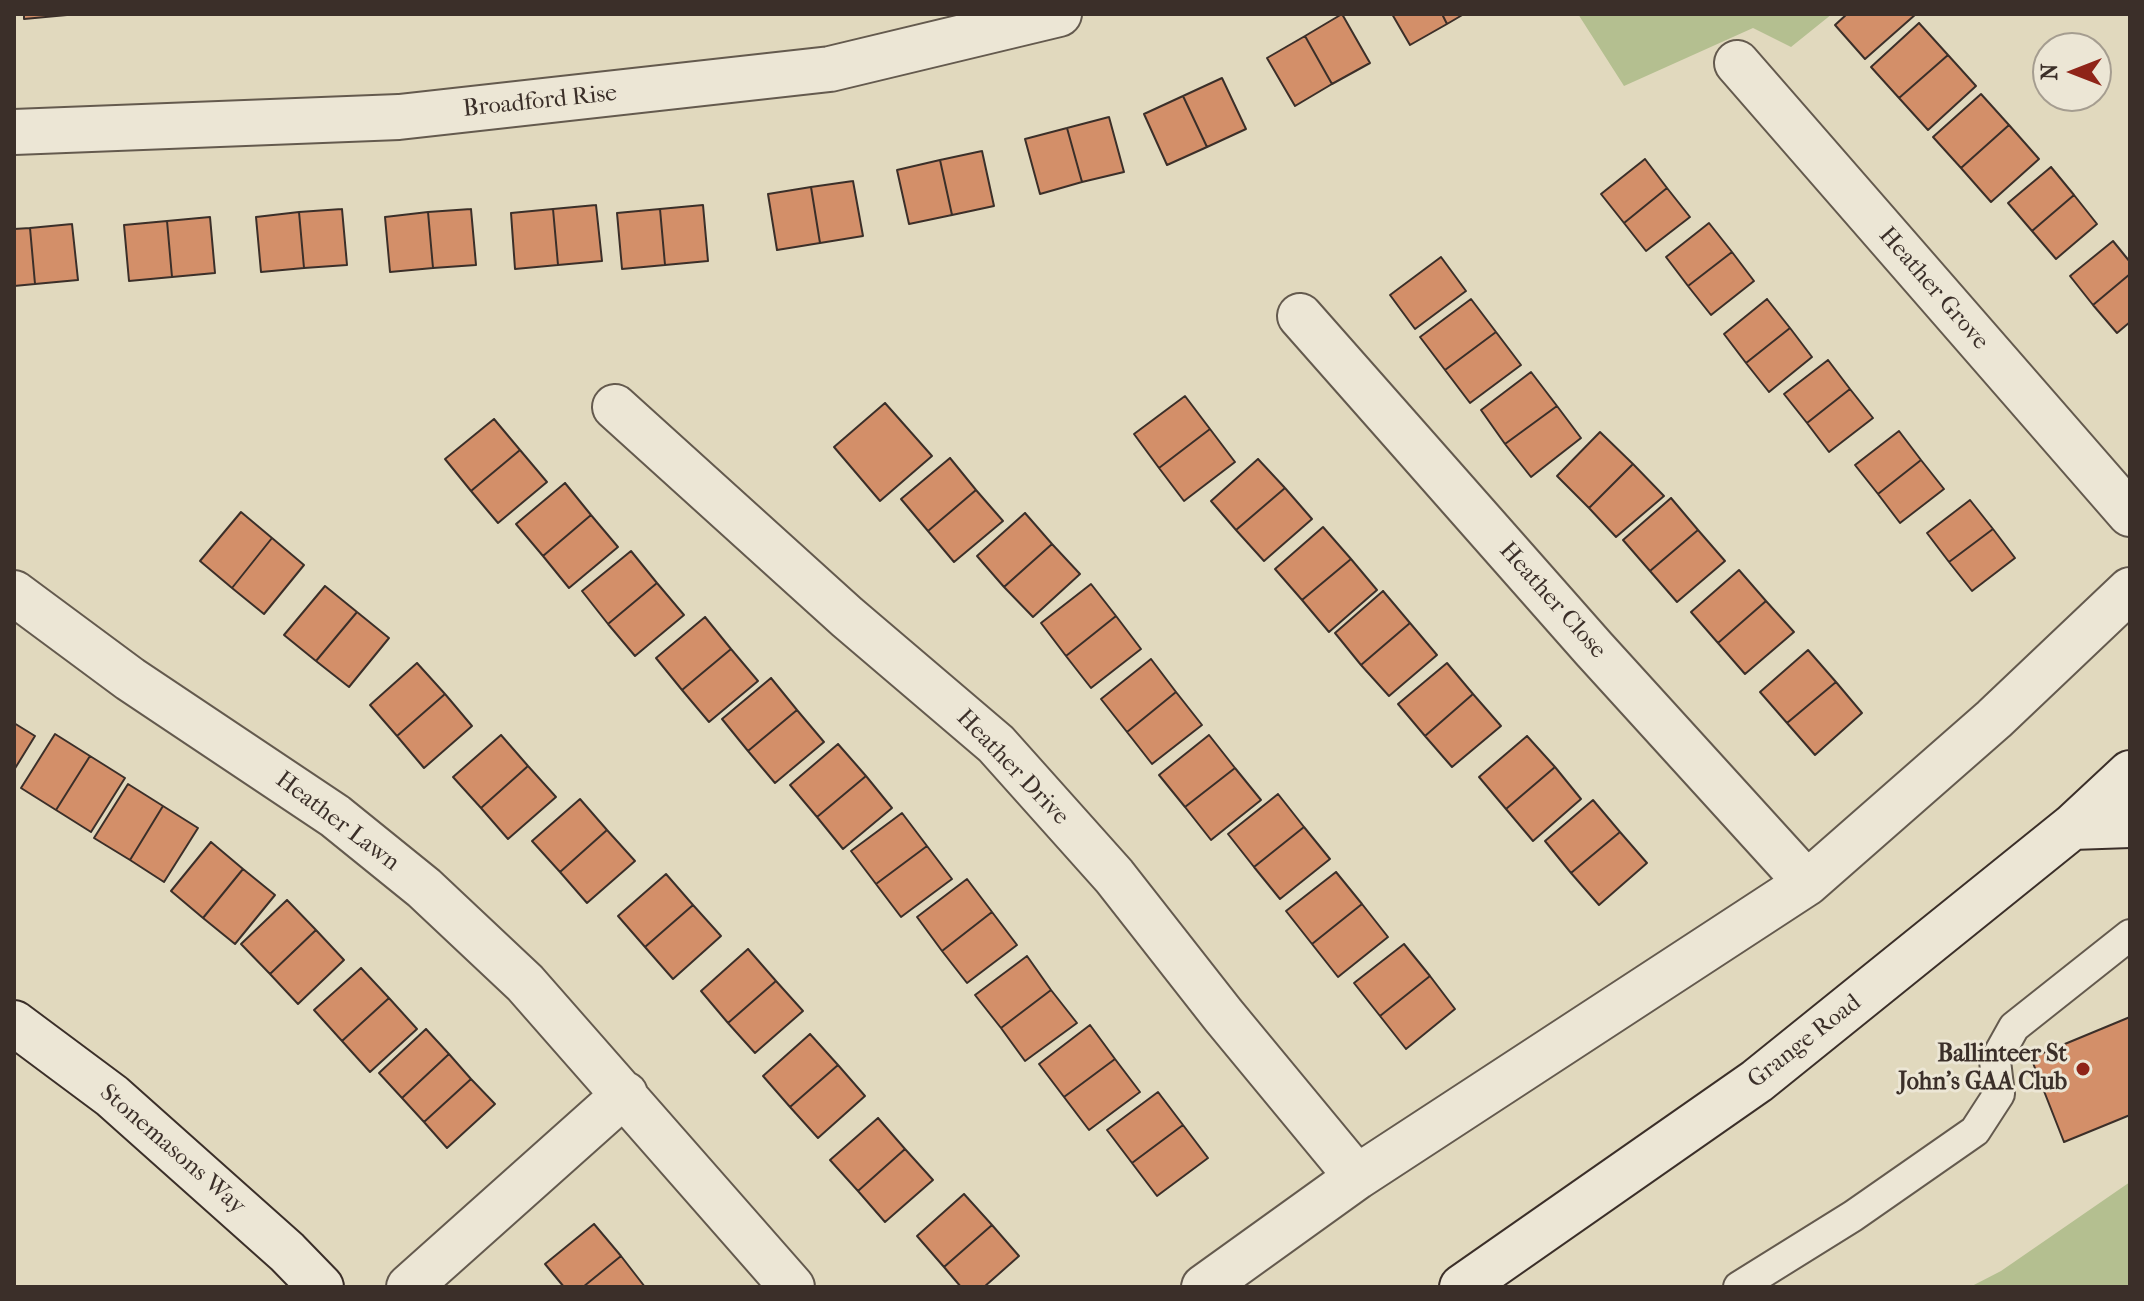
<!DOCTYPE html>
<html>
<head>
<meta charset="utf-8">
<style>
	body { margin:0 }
	#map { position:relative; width:2144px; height:1301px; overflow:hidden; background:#e1d9be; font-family:"IM FELL French Canon",serif }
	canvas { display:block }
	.frame { position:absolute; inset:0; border:16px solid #3b2f29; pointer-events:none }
	.north { position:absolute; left:2032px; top:32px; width:80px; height:80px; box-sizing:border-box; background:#ece6d5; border:2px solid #a59d90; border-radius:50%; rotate:270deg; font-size:22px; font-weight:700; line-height:32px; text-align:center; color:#3b2f29 }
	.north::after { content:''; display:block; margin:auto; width:28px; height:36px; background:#8f2418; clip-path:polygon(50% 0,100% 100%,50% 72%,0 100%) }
</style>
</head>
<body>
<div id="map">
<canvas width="2144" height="1301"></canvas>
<div class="frame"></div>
<div class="north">N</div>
</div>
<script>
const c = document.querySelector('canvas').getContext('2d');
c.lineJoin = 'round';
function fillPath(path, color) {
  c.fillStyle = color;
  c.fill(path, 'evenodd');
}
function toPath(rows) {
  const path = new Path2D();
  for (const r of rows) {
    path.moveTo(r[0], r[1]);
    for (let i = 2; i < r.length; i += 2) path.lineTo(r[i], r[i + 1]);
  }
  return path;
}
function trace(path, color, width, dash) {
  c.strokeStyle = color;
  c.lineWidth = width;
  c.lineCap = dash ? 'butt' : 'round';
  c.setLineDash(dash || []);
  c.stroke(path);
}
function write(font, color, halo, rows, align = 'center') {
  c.font = font + ' "IM FELL French Canon",serif';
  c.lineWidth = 6;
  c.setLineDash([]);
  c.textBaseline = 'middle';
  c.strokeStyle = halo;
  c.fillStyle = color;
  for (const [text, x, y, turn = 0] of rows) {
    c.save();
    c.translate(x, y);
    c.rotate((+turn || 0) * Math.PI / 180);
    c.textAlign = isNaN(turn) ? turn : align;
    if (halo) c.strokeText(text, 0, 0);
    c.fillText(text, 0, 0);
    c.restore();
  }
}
fillPath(toPath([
	[1578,14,1832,14,1791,47,1753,28,1624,86],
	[2130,1182,2130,1287,1970,1287,2001,1271]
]), '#b4bf90');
const building = toPath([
	[24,14,67,14,67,15,24,19,24,14],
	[1342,14,1370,63,1332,84,1305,36,1342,14],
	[1392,14,1442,14,1447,24,1410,45,1392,14],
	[1442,14,1464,14,1447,24,1442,14],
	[1847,14,1916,14,1865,59,1835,25,1847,14],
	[1919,23,1948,55,1899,98,1871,67,1919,23],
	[1305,36,1332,84,1295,106,1267,58,1305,36],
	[1948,55,1976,86,1928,130,1899,98,1948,55],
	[1222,78,1246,129,1207,147,1183,96,1222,78],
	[1981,94,2009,125,1961,168,1933,137,1981,94],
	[1183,96,1207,147,1167,165,1144,114,1183,96],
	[1109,117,1124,172,1082,182,1067,128,1109,117],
	[2009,125,2039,159,1991,202,1961,168,2009,125],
	[1067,128,1082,182,1040,194,1025,139,1067,128],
	[982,151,994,206,952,215,940,160,982,151],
	[1645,159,1667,188,1624,223,1601,194,1645,159],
	[940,160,952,215,909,224,897,170,940,160],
	[2051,167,2074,195,2032,231,2008,203,2051,167],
	[853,181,863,236,820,243,811,187,853,181],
	[811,187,820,243,777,250,768,194,811,187],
	[1667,188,1690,217,1646,251,1624,223,1667,188],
	[2074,195,2097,224,2056,259,2032,231,2074,195],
	[596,205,602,261,558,265,553,209,596,205],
	[703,205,708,261,665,265,660,209,703,205],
	[342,209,347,265,304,268,299,212,342,209],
	[471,209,476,265,433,268,428,212,471,209],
	[553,209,558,265,515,269,511,213,553,209],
	[660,209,665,265,622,269,617,213,660,209],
	[299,212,304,268,261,272,256,217,299,212],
	[428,212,433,268,390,272,385,217,428,212],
	[210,217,215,273,172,277,167,221,210,217],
	[167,221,172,277,129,281,124,225,167,221],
	[1709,223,1732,252,1688,286,1666,257,1709,223],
	[72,224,78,280,35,284,30,228,72,224],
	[30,228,35,284,14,286,14,229,30,228],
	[2113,241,2130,262,2130,274,2093,305,2070,276,2113,241],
	[1732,252,1754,281,1711,315,1688,286,1732,252],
	[1441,257,1466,291,1415,329,1390,295,1441,257],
	[2130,274,2130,322,2117,333,2093,305,2130,274],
	[1471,299,1496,332,1445,370,1420,337,1471,299],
	[1767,299,1790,328,1746,363,1724,334,1767,299],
	[1790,328,1812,357,1769,392,1746,363,1790,328],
	[1496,332,1521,365,1470,403,1445,370,1496,332],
	[1828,360,1850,389,1807,423,1784,394,1828,360],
	[1531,372,1557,406,1505,444,1481,410,1531,372],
	[1850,389,1873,418,1829,452,1807,423,1850,389],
	[1185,396,1210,429,1159,468,1134,434,1185,396],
	[885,403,932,456,880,501,834,447,885,403],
	[1557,406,1581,438,1531,477,1505,444,1557,406],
	[494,419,520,450,471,491,445,459,494,419],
	[1210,429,1235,462,1184,501,1159,468,1210,429],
	[1899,431,1921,460,1878,494,1855,465,1899,431],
	[1600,432,1633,464,1589,508,1557,476,1600,432],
	[520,450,547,482,498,523,471,491,520,450],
	[950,458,976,490,928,531,901,499,950,458],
	[1258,459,1285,488,1236,530,1211,501,1258,459],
	[1921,460,1944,489,1900,523,1878,494,1921,460],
	[1633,464,1664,496,1616,537,1589,508,1633,464],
	[565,483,591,515,543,556,516,524,565,483],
	[1285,488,1312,519,1264,561,1236,530,1285,488],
	[976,490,1003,521,954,562,928,531,976,490],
	[1671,498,1698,530,1650,571,1623,540,1671,498],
	[1970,500,1993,529,1949,562,1927,533,1970,500],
	[241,512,272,538,232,588,200,561,241,512],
	[1025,513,1052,544,1004,587,977,556,1025,513],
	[591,515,618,547,569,588,543,556,591,515],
	[1323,527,1351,559,1302,600,1275,569,1323,527],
	[1993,529,2015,558,1972,591,1949,562,1993,529],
	[1698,530,1725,561,1677,602,1650,571,1698,530],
	[272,538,304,565,264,614,232,588,272,538],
	[1052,544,1080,574,1033,617,1004,587,1052,544],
	[631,551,657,583,608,624,582,591,631,551],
	[1351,559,1377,590,1329,632,1302,600,1351,559],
	[1739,570,1766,601,1718,643,1691,612,1739,570],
	[657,583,684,615,635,656,608,624,657,583],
	[1091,584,1116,616,1066,656,1041,623,1091,584],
	[325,586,357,612,316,661,284,635,325,586],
	[1383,591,1410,623,1361,665,1335,633,1383,591],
	[1766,601,1794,632,1745,674,1718,643,1766,601],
	[357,612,389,638,349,687,316,661,357,612],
	[1116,616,1141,649,1091,688,1066,656,1116,616],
	[705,617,731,649,682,690,656,658,705,617],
	[1410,623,1437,655,1389,696,1361,665,1410,623],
	[731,649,758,681,709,722,682,690,731,649],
	[1808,650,1836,682,1787,723,1760,692,1808,650],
	[1151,659,1176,692,1127,732,1101,699,1151,659],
	[417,663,445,694,397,736,370,705,417,663],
	[1447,663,1473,694,1425,736,1398,704,1447,663],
	[771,678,797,710,748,751,722,719,771,678],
	[1836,682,1862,713,1815,755,1787,723,1836,682],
	[1176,692,1202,725,1152,764,1127,732,1176,692],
	[445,694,472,726,424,768,397,736,445,694],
	[1473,694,1501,726,1452,767,1425,736,1473,694],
	[797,710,824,742,775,783,748,751,797,710],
	[14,723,35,736,14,770,14,723],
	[55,734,90,756,56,810,21,788,55,734],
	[501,735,528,766,481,808,453,777,501,735],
	[1209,735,1235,768,1185,807,1159,775,1209,735],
	[1527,736,1555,767,1506,809,1479,777,1527,736],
	[838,744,866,776,817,817,790,785,838,744],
	[90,756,125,778,91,832,56,810,90,756],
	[528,766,556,797,508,839,481,808,528,766],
	[1555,767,1581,799,1533,841,1506,809,1555,767],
	[1235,768,1261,800,1211,840,1185,807,1235,768],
	[866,776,892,808,843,849,817,817,866,776],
	[128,784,163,806,130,860,94,838,128,784],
	[1278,794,1304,827,1254,867,1228,834,1278,794],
	[580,799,607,830,560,872,532,841,580,799],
	[1593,800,1620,832,1571,873,1545,841,1593,800],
	[163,806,198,828,164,882,130,860,163,806],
	[902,813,927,846,876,884,851,851,902,813],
	[1304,827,1330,859,1280,899,1254,867,1304,827],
	[607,830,635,861,587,903,560,872,607,830],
	[1620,832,1647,863,1599,905,1571,873,1620,832],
	[211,842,243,869,203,918,171,891,211,842],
	[927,846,952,879,901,917,876,884,927,846],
	[243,869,275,895,235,944,203,918,243,869],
	[1336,872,1362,904,1312,944,1286,911,1336,872],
	[666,874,693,905,645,947,618,916,666,874],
	[967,879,992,912,942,951,917,917,967,879],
	[287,900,316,930,270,974,241,944,287,900],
	[1362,904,1388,937,1338,977,1312,944,1362,904],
	[693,905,721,936,673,979,645,947,693,905],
	[992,912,1017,945,967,983,942,951,992,912],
	[316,930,344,960,298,1004,270,974,316,930],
	[1404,944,1430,976,1380,1016,1354,983,1404,944],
	[748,949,776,981,728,1023,701,991,748,949],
	[1027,956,1051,990,1001,1028,975,995,1027,956],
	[361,968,389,998,342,1041,314,1010,361,968],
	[1430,976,1455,1009,1406,1049,1380,1016,1430,976],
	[776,981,803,1011,755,1053,728,1023,776,981],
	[1051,990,1077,1023,1025,1061,1001,1028,1051,990],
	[389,998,417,1029,370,1072,342,1041,389,998],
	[2130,1017,2130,1115,2064,1142,2031,1058,2130,1017],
	[1090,1025,1115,1059,1064,1097,1039,1064,1090,1025],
	[426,1029,449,1054,402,1098,379,1073,426,1029],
	[810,1034,838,1065,790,1107,763,1076,810,1034],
	[449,1054,471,1079,424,1122,402,1098,449,1054],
	[1115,1059,1140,1092,1089,1130,1064,1097,1115,1059],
	[838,1065,865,1096,818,1138,790,1107,838,1065],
	[471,1079,495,1104,447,1148,424,1122,471,1079],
	[1158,1092,1183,1125,1132,1163,1107,1130,1158,1092],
	[878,1118,905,1149,858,1191,830,1160,878,1118],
	[1183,1125,1208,1158,1157,1196,1132,1163,1183,1125],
	[905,1149,933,1180,885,1222,858,1191,905,1149],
	[964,1194,992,1225,944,1267,917,1236,964,1194],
	[594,1224,621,1256,583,1287,564,1287,545,1264,594,1224],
	[992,1225,1019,1256,984,1287,961,1287,944,1267,992,1225],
	[621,1256,645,1287,583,1287,621,1256]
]);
fillPath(building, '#d38f69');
trace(building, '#3b2f29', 2);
const lane = toPath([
	[1739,1287,1853,1216,1975,1131,1999,1094,1995,1061,2014,1027,2130,935]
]);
const street = toPath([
	[1737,63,2130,514],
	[14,132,399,117,830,69,1059,14],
	[1300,316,1594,649,1807,883],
	[615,407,847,617,996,744,1114,876,1223,1015,1357,1177],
	[14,593,130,679,335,816,424,888,525,983,792,1287],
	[409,1287,625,1094],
	[1204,1287,1357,1177,1807,883,1994,719,2130,590]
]);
const secondary = toPath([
	[2072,827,2130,825],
	[14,1023,112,1096,287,1252,321,1287],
	[1462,1287,1757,1081,2072,827,2130,773]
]);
trace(lane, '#645a4e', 34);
trace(street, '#645a4e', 48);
trace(secondary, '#3b2f29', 48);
trace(lane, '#ece6d5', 30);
trace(street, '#ece6d5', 44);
trace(secondary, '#ece6d5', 44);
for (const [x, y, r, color] of [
	[2083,1069,8,"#8f2418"]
]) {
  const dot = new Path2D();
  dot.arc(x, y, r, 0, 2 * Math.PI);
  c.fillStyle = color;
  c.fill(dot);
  trace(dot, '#ece6d5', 3);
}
write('24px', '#3b2f29', '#ece6d5', [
	["Broadford Rise",540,102,-6],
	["Heather Grove",1933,289,49],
	["Heather Close",1552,601,48],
	["Heather Drive",1012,768,46],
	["Heather Lawn",337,822,37],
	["Grange Road",1805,1042,-38],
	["Stonemasons Way",172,1150,41]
]);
write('bold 24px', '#3b2f29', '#ece6d5', [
	["Ballinteer St",2067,1055],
	["John's GAA Club",2067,1083]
], 'right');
</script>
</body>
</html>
